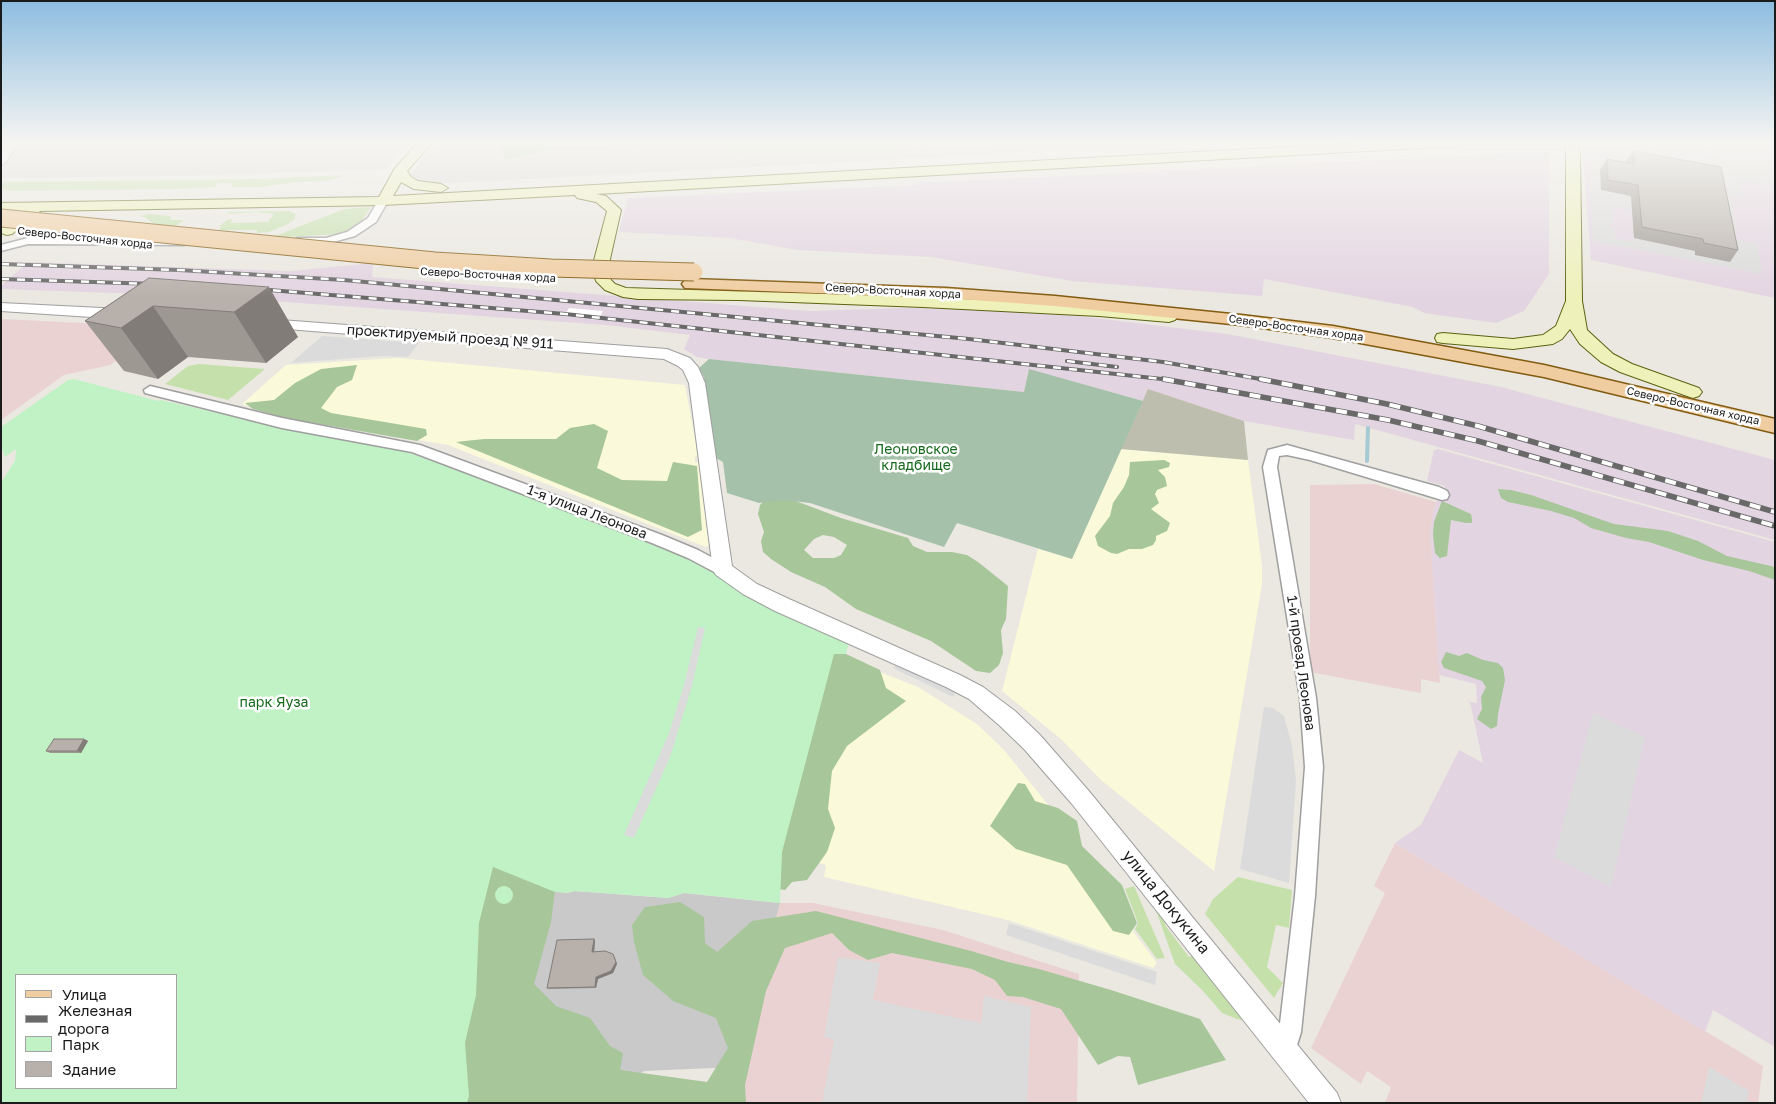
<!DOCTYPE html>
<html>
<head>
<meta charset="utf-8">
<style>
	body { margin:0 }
	#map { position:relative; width:1776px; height:1104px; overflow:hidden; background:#ebe8e1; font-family:"Golos Text",sans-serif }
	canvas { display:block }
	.frame { position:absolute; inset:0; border:2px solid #1b1b1b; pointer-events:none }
	.legend { position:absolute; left:15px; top:974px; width:162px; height:115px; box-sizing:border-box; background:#fff; border:1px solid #a4a4a4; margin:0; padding:6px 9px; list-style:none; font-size:15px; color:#1b1b1b }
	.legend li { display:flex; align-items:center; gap:10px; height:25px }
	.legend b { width:25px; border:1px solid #a4a4a4 }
</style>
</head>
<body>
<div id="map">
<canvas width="1776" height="1104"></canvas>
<div class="frame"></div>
<ul class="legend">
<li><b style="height:6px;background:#f0cda1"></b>Улица</li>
<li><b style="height:6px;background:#696969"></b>Железная дорога</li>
<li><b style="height:14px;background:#c1f2c5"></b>Парк</li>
<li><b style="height:14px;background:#b8b1ab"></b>Здание</li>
</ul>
</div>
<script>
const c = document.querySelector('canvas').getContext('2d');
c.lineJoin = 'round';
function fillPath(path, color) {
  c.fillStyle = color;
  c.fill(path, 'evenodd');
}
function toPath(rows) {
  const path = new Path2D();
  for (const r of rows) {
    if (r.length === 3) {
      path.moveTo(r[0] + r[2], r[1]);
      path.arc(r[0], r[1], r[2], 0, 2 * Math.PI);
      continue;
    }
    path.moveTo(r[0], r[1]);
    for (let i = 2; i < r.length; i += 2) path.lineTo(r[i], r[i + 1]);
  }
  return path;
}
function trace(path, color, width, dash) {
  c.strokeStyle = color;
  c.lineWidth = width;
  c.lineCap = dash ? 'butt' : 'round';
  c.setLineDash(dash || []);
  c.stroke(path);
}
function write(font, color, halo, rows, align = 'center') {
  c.font = font + ' "Golos Text",sans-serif';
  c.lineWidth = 5;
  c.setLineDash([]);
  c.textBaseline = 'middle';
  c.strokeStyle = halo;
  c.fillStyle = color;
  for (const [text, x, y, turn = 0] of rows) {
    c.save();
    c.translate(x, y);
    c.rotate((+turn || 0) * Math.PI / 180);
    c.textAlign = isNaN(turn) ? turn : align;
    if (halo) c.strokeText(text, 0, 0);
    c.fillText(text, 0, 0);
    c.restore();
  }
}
fillPath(toPath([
	[15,142,410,142,401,150,386,169,192,176,1,178,1,170],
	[438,142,1230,142,1085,150,1061,149,985,155,433,184,423,185,409,179,415,168]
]), '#d9d8d8');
fillPath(toPath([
	[1,319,165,327,110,365,64,375,1,420],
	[1374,484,1436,502,1430,529,1440,683,1421,679,1421,693,1310,672,1310,485],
	[1395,843,1763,1066,1758,1103,1385,1103,1391,1087,1367,1071,1361,1084,1311,1048,1385,893,1374,886],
	[780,903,813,903,943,930,1079,974,1077,1103,734,1103,736,1067]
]), '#ebd2d2');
fillPath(toPath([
	[1699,142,1775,142,1775,298,1591,260,1582,149],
	[1540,152,1549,152,1549,274,1524,311,1496,323,1424,313,1413,307,1264,279,1262,296,1072,281,931,257,797,250,730,238,619,232,628,198,917,185,918,183],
	[28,262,290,271,373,263,372,277,809,311,904,308,1021,309,1227,334,1501,387,1775,460,1775,540,1355,424,1354,440,1244,421,1148,390,1143,401,1029,370,1024,392,709,359,697,357,684,349,690,335,606,325,201,296,1,289,1,286],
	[1438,449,1775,542,1775,1047,1713,1010,1705,1032,1395,843,1421,825,1459,750,1483,763,1470,702,1477,703,1476,684,1439,675,1430,529,1436,502,1442,495,1445,486,1427,481,1434,450]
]), '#e3d4e1');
fillPath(toPath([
	[398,358,685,385,698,455,695,457,695,462,699,463,713,542,706,547,448,445,285,417,242,404,286,365],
	[1121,449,1248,460,1262,566,1262,584,1214,871,1101,780,1061,739,1002,691,1038,549,1072,559],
	[834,654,918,687,977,724,1004,750,1049,806,1050,821,1157,963,1153,968,1008,920,824,877,826,865,782,852]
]), '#fafadb');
fillPath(toPath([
	[493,867,567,893,575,891,668,898,684,893,780,903,736,1067,644,1071,612,1096,476,995]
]), '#c9c9c9');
fillPath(toPath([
	[1148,389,1244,421,1248,460,1121,449]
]), '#bebeae');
fillPath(toPath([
	[723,142,1062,142,864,152,788,151,732,153],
	[348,175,327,181,296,182,261,187,231,187,233,183,218,183,215,187,181,189,11,191,1,189,1,184,4,182,253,179],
	[371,207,360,223,349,230,338,234,270,238,344,209],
	[289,211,295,214,295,219,288,224,269,232,257,233,257,230,220,230,221,226,219,226,227,220,232,219,231,223,268,222,274,214,257,212,227,214,229,212],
	[149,214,169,216,171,217,170,220,184,220,176,226,179,227,164,231,146,218,140,216],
	[199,364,265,369,228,400,165,384,188,366],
	[1238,877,1292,890,1289,928,1276,925,1267,967,1283,983,1274,998,1205,914,1213,899],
	[1134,886,1165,958,1157,959,1135,929,1138,923,1125,889],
	[1153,902,1167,918,1165,925,1189,957,1197,954,1247,1021,1237,1019,1222,1013,1203,991,1175,964]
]), '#c6e0ac');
fillPath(toPath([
	[500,142,688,142,626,149,546,150,510,159,506,159,502,153],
	[357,365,352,380,337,387,321,408,331,413,426,429,427,435,417,441,285,418,253,409,245,403,274,400,295,383,321,369],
	[594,424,608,431,597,468,622,480,667,481,673,462,697,466,702,530,688,537,456,442,484,439,556,439,570,428],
	[1164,460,1170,463,1169,467,1158,470,1165,477,1167,486,1157,490,1155,494,1159,503,1151,509,1170,523,1167,531,1156,536,1156,540,1153,545,1142,549,1129,549,1117,554,1111,553,1098,546,1095,536,1110,516,1113,503,1124,487,1129,475,1130,462],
	[1498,489,1511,490,1531,495,1614,524,1668,531,1698,541,1727,556,1775,567,1775,580,1749,571,1703,560,1649,542,1626,538,1591,528,1574,518,1551,511,1508,502,1501,498],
	[768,497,793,500,841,518,908,538,913,546,927,552,952,552,967,555,978,562,1008,586,1006,619,1001,630,1003,653,999,665,990,673,976,671,931,641,856,609,825,587,791,572,771,559,763,552,761,541,764,532,758,514,760,505],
	[823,535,834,537,847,545,841,555,834,558,813,558,804,550,814,539],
	[1442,501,1471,514,1472,519,1472,523,1466,523,1451,520,1447,556,1440,558,1435,553,1433,535,1434,522],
	[777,640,846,654,880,670,886,688,906,701,847,746,832,771,828,809,835,828,827,852,807,880,792,882,785,890,771,888],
	[1446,652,1459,656,1467,653,1483,660,1498,663,1503,668,1505,680,1498,714,1497,726,1491,729,1477,719,1482,709,1481,697,1486,687,1482,681,1444,668,1441,662],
	[1018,783,1025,784,1035,801,1058,808,1077,821,1082,846,1122,885,1137,923,1129,935,1113,931,1067,865,1016,849,990,826],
	[491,864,555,890,551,922,534,984,556,1006,590,1018,610,1046,623,1053,620,1070,707,1082,728,1048,716,1018,673,1001,643,975,634,942,632,925,645,907,680,902,704,917,705,943,717,952,752,921,816,911,971,951,1008,962,1039,969,1111,990,1200,1019,1226,1060,1138,1085,1130,1057,1118,1056,1098,1065,1061,1009,1023,997,1007,996,995,980,972,969,892,953,868,960,849,950,832,933,785,948,766,991,745,1085,746,1103,446,1103,475,932]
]), '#a7c69a');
fillPath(toPath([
	[709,359,1024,392,1029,369,1143,401,1072,559,957,523,944,547,810,503,783,500,759,503,727,493,723,462,716,458,704,377,699,368]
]), '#a5c1a9');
fillPath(toPath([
	[74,379,158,401,160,400,303,432,398,449,439,463,687,558,714,573,736,589,849,642,846,654,834,654,782,852,780,903,684,893,669,898,575,891,567,893,555,892,493,867,479,923,476,995,465,1043,469,1096,467,1103,1,1103,1,482,15,461,16,449,5,457,1,446,1,427,68,380],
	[16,975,176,975,176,1088,16,1088],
	[504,895,9]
]), '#c1f2c5');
fillPath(toPath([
	[1698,146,1719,146,1715,150,1724,158,1775,158,1775,186,1738,179,1741,197,1731,196,1737,240,1757,244,1762,274,1593,241,1589,161,1604,163,1604,161,1613,162,1611,155,1617,154,1612,150,1620,150,1628,156,1645,156,1642,152,1647,152,1645,149,1656,149,1667,158,1676,158,1681,162,1716,160],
	[1713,178,1696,255,1695,251,1634,238,1634,242,1615,238,1614,229,1610,228,1610,224,1614,224,1613,207,1632,210,1631,196],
	[322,336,419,343,408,357,380,356,291,363],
	[698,627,705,628,692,686,670,757,634,838,624,835,669,733,684,685],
	[898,661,957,690,953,697,893,668],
	[1264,707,1273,708,1284,716,1292,746,1296,780,1289,883,1240,869],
	[1593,713,1645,737,1611,887,1554,857],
	[1009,923,1157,972,1155,985,1006,935],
	[838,957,880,963,873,1000,981,1023,984,996,1031,1007,1027,1103,822,1103,834,1040,824,1037],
	[1709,1067,1749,1091,1747,1103,1701,1103]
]), '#dbdbdb');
fillPath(toPath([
	[569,308,603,311,598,320,564,316]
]), '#fff');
trace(toPath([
	[1367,461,1368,428]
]), '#a6cad4', 4);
const minor = toPath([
	[7,142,17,142,6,162,1,165,1,153,7,142],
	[383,198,388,201,376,222,355,236,326,244,297,244,292,241,297,238,326,238,347,232,368,218,379,199,383,198],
	[28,238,184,239,189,242,184,245,28,244,1,251,1,245,28,238],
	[150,386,282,418,420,445,662,535,698,550,728,566,731,570,728,574,723,576,718,574,688,558,652,543,412,452,282,428,145,393,144,390,150,386],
	[1287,445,1439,487,1447,491,1449,495,1447,499,1442,500,1310,460,1287,455,1279,456,1277,467,1316,698,1323,767,1315,896,1301,1032,1293,1058,1285,1061,1277,1058,1274,1050,1279,1032,1295,896,1305,767,1300,698,1263,467,1268,450,1287,445]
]);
const tertiary = toPath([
	[1,303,122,309,127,311,129,314,127,317,122,319,1,311,1,303],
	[267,319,667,349,690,358,698,367,705,383,732,566,757,584,789,599,960,675,983,687,1015,711,1040,735,1088,790,1337,1093,1341,1103,1309,1103,1072,804,1024,749,999,725,969,699,946,687,775,611,743,594,716,575,713,570,689,383,683,370,678,366,664,359,262,327,259,324,262,321,267,319]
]);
const secondary = toPath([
	[419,142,433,142,407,171,411,177,418,181,441,184,448,188,441,192,414,189,401,182,393,196,1380,142,1464,142,1458,146,596,194,606,196,621,210,608,268,611,280,615,284,626,288,923,297,1099,306,1175,314,1177,317,1175,320,1169,322,1099,316,923,307,739,300,638,299,623,297,605,290,596,281,592,268,607,211,596,202,577,198,575,195,383,205,39,211,41,214,39,217,29,220,12,234,7,235,1,233,2,228,19,214,28,211,1,211,1,203,379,197,395,168,419,142],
	[1564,142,1577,142,1580,153,1582,301,1587,330,1613,354,1632,364,1699,388,1702,392,1699,396,1693,398,1687,396,1620,372,1601,362,1580,344,1570,329,1562,339,1553,344,1513,349,1443,343,1437,342,1435,338,1437,334,1443,333,1513,339,1543,335,1556,326,1566,301,1566,153,1564,142]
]);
const primary = toPath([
	[691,279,946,288,1055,296,1241,315,1333,326,1544,365,1775,419,1775,433,1544,377,1333,338,1241,325,1055,306,946,298,685,288,682,284,685,280,691,279]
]);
trace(minor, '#9f9f9f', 3);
trace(tertiary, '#9f9f9f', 2);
trace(secondary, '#5a6310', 2);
trace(primary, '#815b10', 3);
fillPath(minor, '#fff');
fillPath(tertiary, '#fff');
fillPath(secondary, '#eef1b9');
fillPath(primary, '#f0cda1');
const railFar1 = toPath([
	[1,264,179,270,344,280,969,339,1163,362,1266,380],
	[1,279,155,284],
	[257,289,565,314,1171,380],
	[1067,361,1117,367]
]);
const rail = toPath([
	[1163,379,1388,420,1478,441,1775,526],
	[1260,379,1387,404,1478,426,1775,512]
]);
trace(railFar1, '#696969', 4);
trace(rail, '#696969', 5.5);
trace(railFar1, '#fff', 2.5, [8]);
trace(rail, '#fff', 4, [11]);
const primaryBridge = toPath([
	[1,218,435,261,551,268,694,272]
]);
trace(primaryBridge, '#815b10', 19, []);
trace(primaryBridge, '#f0cda1', 17);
fillPath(toPath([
	[1769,142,1775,142,1775,147],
	[1633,151,1738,250,1730,262,1695,255,1695,251,1634,238,1631,196,1601,190,1600,170,1607,159,1626,163,1626,161],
	[149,278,298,337,266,363,188,357,158,379,124,371,85,321],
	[84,739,88,741,81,753,50,753,46,751],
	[595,941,594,952,614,956,617,964,613,973,598,979,596,988,549,989,547,988]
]), '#9e9893');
fillPath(toPath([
	[269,287,298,337,266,363,234,312],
	[153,306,188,357,158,379,121,328],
	[84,739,88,741,81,753,77,751],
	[594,939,595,941,594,954,592,952],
	[613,954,617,964,613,973,598,979,596,988,595,987,596,977]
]), '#817c78');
const building = toPath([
	[1633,151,1721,167,1738,250,1704,243,1703,239,1642,227,1638,185,1608,180,1607,159,1634,164,1633,151],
	[149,278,269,287,234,312,153,306,121,328,85,321,149,278],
	[54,739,84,739,77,751,46,751,54,739],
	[594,939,592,952,605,951,613,954,616,962,611,971,596,977,595,987,547,988,557,940,594,939]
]);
fillPath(building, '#b8b1ab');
trace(building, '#817c78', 1);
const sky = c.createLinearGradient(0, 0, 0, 297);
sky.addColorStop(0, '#8dbde0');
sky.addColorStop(0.48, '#f6f5f2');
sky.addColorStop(1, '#f6f5f200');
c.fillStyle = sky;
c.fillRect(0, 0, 1776, 297);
write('11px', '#1b1b1b', '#fff', [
	["Северо-Восточная хорда",85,238,6],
	["Северо-Восточная хорда",488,275,3],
	["Северо-Восточная хорда",893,291,3],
	["Северо-Восточная хорда",1296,328,8],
	["Северо-Восточная хорда",1693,406,13]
]);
write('14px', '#1b1b1b', '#fff', [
	["проектируемый проезд № 911",450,337,4],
	["1-я улица Леонова",587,512,21],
	["1-й проезд Леонова",1301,663,82]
]);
write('14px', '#176a1d', '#fff', [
	["Леоновское",916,450],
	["кладбище",916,466],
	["парк Яуза",274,703]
]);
write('16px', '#1b1b1b', '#fff', [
	["улица Докукина",1166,902,51]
]);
</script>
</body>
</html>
